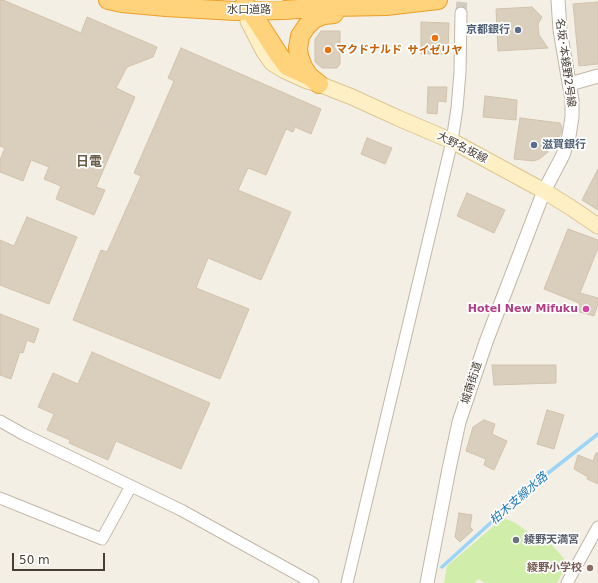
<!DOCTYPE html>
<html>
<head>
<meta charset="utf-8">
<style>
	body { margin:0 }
	#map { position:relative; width:598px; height:583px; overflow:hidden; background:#f4efe5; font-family:"DejaVu Sans",sans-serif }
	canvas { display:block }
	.scale { position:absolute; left:12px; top:553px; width:93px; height:18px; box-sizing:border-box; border:2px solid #473f34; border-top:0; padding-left:5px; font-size:12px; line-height:14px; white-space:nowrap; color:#473f34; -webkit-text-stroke:3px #fff; paint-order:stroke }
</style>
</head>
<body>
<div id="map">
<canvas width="598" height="583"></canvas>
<div class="scale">50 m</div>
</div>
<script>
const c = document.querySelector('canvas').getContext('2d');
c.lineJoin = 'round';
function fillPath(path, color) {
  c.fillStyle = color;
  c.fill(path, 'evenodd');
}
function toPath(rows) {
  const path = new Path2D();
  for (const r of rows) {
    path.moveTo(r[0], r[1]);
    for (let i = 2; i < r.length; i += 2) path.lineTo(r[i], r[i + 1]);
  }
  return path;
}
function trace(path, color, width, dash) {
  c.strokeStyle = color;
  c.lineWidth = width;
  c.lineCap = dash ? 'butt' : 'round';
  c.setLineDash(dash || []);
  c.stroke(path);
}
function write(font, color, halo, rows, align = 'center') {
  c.font = font + ' "DejaVu Sans","Noto Sans JP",sans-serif';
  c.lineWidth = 3.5;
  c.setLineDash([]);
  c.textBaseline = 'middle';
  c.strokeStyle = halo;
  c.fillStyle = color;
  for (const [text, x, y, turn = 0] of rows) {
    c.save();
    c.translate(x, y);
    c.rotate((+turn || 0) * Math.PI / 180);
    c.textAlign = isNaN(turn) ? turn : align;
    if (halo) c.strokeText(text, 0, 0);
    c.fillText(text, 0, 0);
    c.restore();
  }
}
fillPath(toPath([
	[503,518,514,522,531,534,550,543,568,563,557,583,485,583,478,579,475,583,444,583,447,566]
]), '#d0edaa');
trace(toPath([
	[442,567,529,488,598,434]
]), '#9bd4f7', 3.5);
const building = toPath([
	[0,0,3,0,81,33,87,17,157,47,153,57,127,67,116,88,135,97,96,187,105,190,94,215,56,199,61,186,44,179,49,167,31,160,23,181,0,172,0,160,5,148,0,146,0,0],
	[598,2,598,64,579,66,573,4,598,2],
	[532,7,542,17,538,24,539,35,548,48,498,51,496,9,532,7],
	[421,22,449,23,448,54,421,54,421,22],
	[321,31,340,31,340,64,337,68,322,68,315,62,315,39,321,31],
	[181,48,321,109,311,134,295,127,293,132,286,129,266,175,248,168,238,190,291,212,261,280,208,258,196,288,249,309,220,379,73,320,101,250,107,252,141,176,134,173,174,81,168,78,181,48],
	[428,87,447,87,446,102,438,101,437,114,427,113,428,87],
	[485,96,517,100,516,120,483,117,485,96],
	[520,118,560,123,562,128,561,133,559,137,556,136,547,153,539,159,534,161,514,159,520,118],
	[367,138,392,148,385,164,361,154,367,138],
	[598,169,598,210,582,200,598,169],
	[467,193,505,210,494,233,457,216,467,193],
	[27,217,77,237,49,304,0,285,0,240,14,246,27,217],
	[568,229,598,240,598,248,580,293,598,298,598,303,594,316,576,311,579,303,544,289,568,229],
	[0,314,39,329,34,343,27,340,23,353,20,352,11,379,0,375,0,314],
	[92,352,210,403,181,469,116,441,108,460,69,443,70,440,47,430,54,414,38,407,53,373,78,384,92,352],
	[492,365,556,365,556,383,494,385,492,365],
	[547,410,564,415,554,449,537,444,547,410],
	[484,420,495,424,492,434,507,441,494,470,484,465,486,459,466,451,473,427,484,420],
	[596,453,598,453,598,484,587,479,588,477,574,469,578,455,593,461,596,453],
	[459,513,472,515,470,527,473,530,460,542,455,537,459,513]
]);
fillPath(building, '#dacebc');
trace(building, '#d2c2ac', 1);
trace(toPath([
	[461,13,462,0]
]), '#d1ccc2', 11, [11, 5.5]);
const minor = toPath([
	[0,421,23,434,181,510,313,583],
	[0,498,102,539,131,486],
	[347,583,452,141,457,108,460,72,461,13],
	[567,583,598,527]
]);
const tertiary = toPath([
	[570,84,598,76],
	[427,583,449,469,459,422,486,342,544,191,563,155,569,136,572,117,572,100,560,30,558,0]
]);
const secondary = toPath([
	[248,21,264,52,272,63,285,71,307,81,319,84,352,97,398,118,452,141,544,191,570,207,598,226]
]);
const trunk = toPath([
	[108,0,122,3,166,7,235,11,283,10,332,7,386,6,438,0],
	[245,4,259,24,279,55,287,66,309,76],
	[319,84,309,76,303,67,299,56,298,48,300,36,306,27,314,19,324,15,334,14]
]);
trace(minor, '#c1b7a7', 13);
trace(tertiary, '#c1b7a7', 15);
trace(secondary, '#dcc692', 17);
trace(trunk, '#ec9e27', 20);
trace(minor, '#fff', 11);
trace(tertiary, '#fff', 13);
trace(secondary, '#ffefc4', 15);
trace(trunk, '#ffd27c', 18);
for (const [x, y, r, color] of [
	[518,30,4,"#5c6f8a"],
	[435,38,4,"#e8710a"],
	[328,50,4,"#e8710a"],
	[534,145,4,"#5c6f8a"],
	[586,309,4,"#d1479c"],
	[516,540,4,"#6b7280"],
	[590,568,4,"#8d6e63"]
]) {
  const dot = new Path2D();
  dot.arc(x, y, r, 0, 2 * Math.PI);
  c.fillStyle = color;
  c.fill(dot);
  trace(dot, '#fff', 1.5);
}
write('11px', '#473f34', '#fff', [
	["水口道路",249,10],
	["名坂･本綾野2号線",565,63,82],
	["大野名坂線",462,148,27],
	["城南街道",472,383,-72]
]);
write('bold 11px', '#4e5e75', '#fff', [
	["京都銀行",510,30],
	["滋賀銀行",542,145,"left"]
], 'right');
write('bold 11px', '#c56008', '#fff', [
	["マクドナルド",336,50],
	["サイゼリヤ",435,51,"center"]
], 'left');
write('bold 11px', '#b23c85', '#fff', [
	["Hotel New Mifuku",578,309]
], 'right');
write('bold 11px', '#5b616d', '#fff', [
	["綾野天満宮",524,540]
], 'left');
write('bold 11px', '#785e54', '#fff', [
	["綾野小学校",582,568]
], 'right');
write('italic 12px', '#227ab5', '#fff', [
	["柏木支線水路",519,499,-41]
]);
write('bold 13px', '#6b5d4a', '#fff', [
	["日電",89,163]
]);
</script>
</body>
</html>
